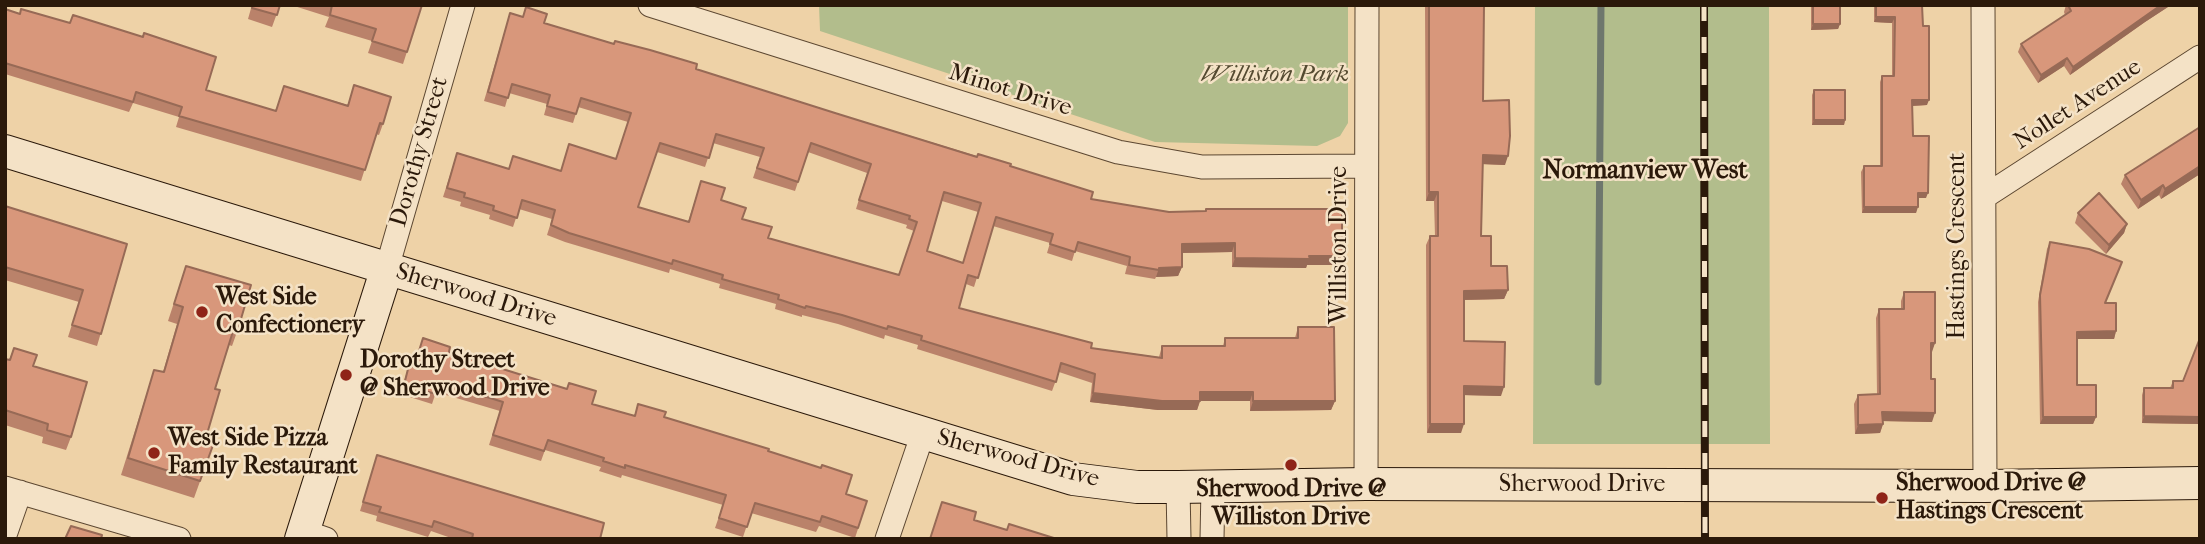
<!DOCTYPE html>
<html>
<head>
<meta charset="utf-8">
<style>
	body { margin:0 }
	#map { position:relative; width:2205px; height:544px; overflow:hidden; background:#eed2a7; font-family:"IM FELL French Canon",serif }
	canvas { display:block }
	.frame { position:absolute; inset:0; border:7px solid #2b190a; pointer-events:none }
</style>
</head>
<body>
<div id="map">
<canvas width="2205" height="544"></canvas>
<div class="frame"></div>
</div>
<script>
const c = document.querySelector('canvas').getContext('2d');
c.lineJoin = 'round';
function fillPath(path, color) {
  c.fillStyle = color;
  c.fill(path, 'evenodd');
}
function toPath(rows) {
  const path = new Path2D();
  for (const r of rows) {
    path.moveTo(r[0], r[1]);
    for (let i = 2; i < r.length; i += 2) path.lineTo(r[i], r[i + 1]);
  }
  return path;
}
function trace(path, color, width, dash) {
  c.strokeStyle = color;
  c.lineWidth = width;
  c.lineCap = dash ? 'butt' : 'round';
  c.setLineDash(dash || []);
  c.stroke(path);
}
function write(font, color, halo, rows, align = 'center') {
  c.font = font + ' "IM FELL French Canon",serif';
  c.lineWidth = 5;
  c.setLineDash([]);
  c.textBaseline = 'middle';
  c.strokeStyle = halo;
  c.fillStyle = color;
  for (const [text, x, y, turn = 0] of rows) {
    c.save();
    c.translate(x, y);
    c.rotate((+turn || 0) * Math.PI / 180);
    c.textAlign = isNaN(turn) ? turn : align;
    if (halo) c.strokeText(text, 0, 0);
    c.fillText(text, 0, 0);
    c.restore();
  }
}
fillPath(toPath([
	[819,5,1348,5,1348,123,1340,136,1317,146,1155,142,820,31],
	[1535,5,1769,5,1770,444,1533,444]
]), '#b2bd8c');
trace(toPath([
	[1598,382,1601,5]
]), '#6e776d', 7);
const street = toPath([
	[650,5,1118,152,1202,167,1365,166],
	[1983,5,1985,486],
	[1984,197,2200,57],
	[387,268,463,5],
	[1366,484,1367,5],
	[1178,487,1179,539],
	[5,488,179,539],
	[303,531,326,539],
	[5,535,20,492],
	[887,539,923,433],
	[1212,539,1213,487]
]);
const secondary = toPath([
	[5,151,1073,479,1137,487,1178,487,1366,484,1985,486,2200,483],
	[301,539,387,268]
]);
trace(street, '#5c4731', 25);
trace(secondary, '#2b190a', 34);
trace(street, '#f4e2c6', 23);
trace(secondary, '#f4e2c6', 32);
const rail = toPath([
	[1704,5,1705,539]
]);
trace(rail, '#2b190a', 8);
trace(rail, '#f4e2c6', 5, [16]);
fillPath(toPath([
	[252,5,280,5,272,27,248,19],
	[291,5,422,5,403,64,368,53,372,41,325,27,329,17],
	[1425,5,1484,5,1483,101,1505,165,1483,164,1481,236,1491,266,1508,290,1504,299,1464,300,1464,341,1501,396,1464,395,1461,433,1427,433,1426,245,1430,236,1435,236,1434,201,1426,201],
	[1811,5,1840,5,1840,24,1838,29,1811,30],
	[1874,5,1922,5,1927,105,1913,106,1913,136,1926,198,1918,198,1916,213,1862,213,1861,172,1864,166,1880,166,1880,82,1882,76,1892,76,1892,23,1874,22],
	[2066,5,2171,5,2145,22,2070,75,2064,66,2038,83,2018,52,2021,44,2065,15,2064,12],
	[5,9,206,90,276,111,284,86,348,105,354,85,383,124,379,135,376,134,361,181,176,127,179,117,133,103,129,112,5,74],
	[510,13,696,69,835,113,1010,166,1091,199,1342,256,1339,265,1307,265,1306,268,1232,267,1232,252,1182,253,1182,267,1178,276,1156,277,1155,279,1125,274,1127,266,1075,251,1072,261,1047,253,1050,243,993,226,974,287,966,284,959,308,1091,348,1159,357,1162,346,1223,346,1225,338,1295,338,1298,327,1335,401,1331,410,1250,411,1250,401,1200,401,1197,410,1158,410,1090,402,1092,383,1059,372,1052,391,917,349,918,345,885,335,884,339,838,324,802,315,802,317,775,309,776,304,719,288,720,284,670,269,669,273,565,242,547,235,552,219,519,209,513,227,489,219,490,215,460,206,461,202,443,197,457,153,509,169,513,156,560,171,616,158,628,122,578,107,573,123,544,115,547,104,509,93,505,107,484,101],
	[713,143,760,157,753,178,795,191,808,152,867,173,856,209,907,225,906,228,914,231,899,275,768,238,742,219,701,181,688,222,638,207,657,152,705,167],
	[942,201,978,212,963,263,927,251],
	[1814,90,1845,120,1844,125,1812,125,1812,95],
	[2200,127,2200,174,2161,199,2159,195,2138,209,2121,184,2125,175],
	[5,206,127,244,97,346,68,337,79,302,5,280],
	[2078,213,2127,224,2124,233,2106,254,2075,223],
	[2050,242,2106,303,2116,331,2114,339,2077,339,2077,385,2096,417,2093,424,2040,424,2038,302,2047,249],
	[186,266,238,329,232,346,229,345,215,389,207,434,216,437,194,498,121,475,154,370,163,372,177,324,168,321],
	[1904,292,1935,343,1931,352,1932,422,1883,421,1883,424,1880,433,1855,434,1854,404,1858,395,1877,394,1876,318,1879,309,1901,309,1901,301],
	[423,338,449,352,592,404,634,416,664,417,768,451,846,494,867,501,855,538,819,526,816,532,751,513,743,537,715,528,723,505,622,475,621,478,599,471,601,467,545,450,541,461,489,445,500,411,436,392,432,404,400,394,409,365,413,367],
	[14,348,33,366,71,437,66,450,42,443,43,437,5,425,5,359,9,360],
	[2173,381,2200,424,2142,423,2142,395,2144,388,2170,388],
	[377,455,600,539,454,539,431,531,428,537,376,521,377,516,360,511]
]), '#ba826a');
fillPath(toPath([
	[2161,5,2171,5,2145,22,2070,75,2073,67],
	[1876,17,1895,17,1892,23,1874,22],
	[1813,24,1840,24,1838,29,1811,30],
	[2067,58,2064,66,2038,83,2041,75],
	[1912,100,1929,100,1927,105,1910,106],
	[1814,120,1845,120,1844,125,1812,125],
	[1483,155,1508,156,1505,165,1480,164],
	[2200,166,2200,174,2161,199,2165,189],
	[2163,185,2159,195,2138,209,2141,200],
	[1429,192,1438,192,1434,201,1426,201],
	[1918,193,1928,193,1926,198,1916,198],
	[1864,207,1918,207,1916,213,1862,213],
	[2127,224,2124,233,2106,254,2109,245],
	[1235,243,1232,252,1178,253,1182,244],
	[1309,256,1342,256,1339,265,1307,265,1306,268,1232,267,1235,258],
	[1182,267,1178,276,1156,277,1159,268],
	[1508,290,1504,299,1461,300,1464,291],
	[2116,331,2114,339,2074,339,2077,332],
	[1931,343,1935,343,1932,352,1928,352],
	[1464,386,1504,387,1501,396,1461,395],
	[1200,392,1253,392,1250,401,1197,401],
	[1093,393,1200,401,1197,410,1158,410,1090,402],
	[1253,401,1335,401,1331,410,1250,411],
	[1882,412,1935,413,1932,422,1879,421],
	[2144,416,2200,417,2200,424,2142,423],
	[2043,417,2096,417,2093,424,2040,424],
	[1430,424,1464,424,1461,433,1427,433],
	[1883,424,1880,433,1855,434,1858,425]
]), '#976a56');
const building = toPath([
	[253,5,280,5,277,15,252,8,253,5],
	[332,5,422,5,407,52,372,41,376,29,330,15,332,5],
	[1429,5,1484,5,1483,101,1509,100,1510,136,1508,156,1483,155,1481,236,1491,236,1491,266,1507,266,1508,290,1464,291,1464,341,1505,342,1504,387,1464,386,1464,424,1430,424,1430,236,1438,236,1438,192,1429,192,1429,5],
	[1813,5,1840,5,1840,24,1813,24,1813,5],
	[1876,5,1922,5,1923,26,1929,26,1929,100,1912,100,1913,136,1929,136,1928,193,1918,193,1918,207,1864,207,1864,166,1882,166,1882,76,1894,76,1895,17,1876,17,1876,5],
	[2068,5,2161,5,2073,67,2067,58,2041,75,2021,44,2071,11,2068,5],
	[526,7,547,14,544,23,614,44,615,41,650,50,697,64,696,69,835,113,977,157,978,154,1011,164,1010,166,1093,192,1091,199,1169,212,1206,211,1206,209,1342,209,1342,256,1309,256,1310,259,1235,258,1235,243,1182,244,1182,267,1159,268,1159,270,1129,265,1130,257,1078,242,1075,252,1050,244,1053,234,996,217,978,278,968,275,959,308,1092,343,1091,348,1162,358,1162,346,1225,346,1225,338,1298,338,1298,327,1334,327,1335,401,1253,401,1253,392,1200,392,1200,401,1162,401,1093,393,1095,374,1061,363,1056,382,921,340,922,336,888,326,887,329,842,315,806,306,805,308,778,299,779,295,722,279,723,275,673,260,672,264,569,233,551,225,555,210,522,200,517,218,493,210,494,206,464,197,465,193,447,188,457,153,509,169,513,156,561,171,569,144,616,159,631,113,581,98,576,114,547,106,550,95,512,84,508,98,488,92,510,13,523,17,526,7],
	[716,134,764,148,757,168,798,182,811,143,871,164,859,200,910,216,909,219,917,222,899,275,768,238,772,227,742,219,746,208,721,200,725,188,701,181,689,222,638,207,660,143,709,158,716,134],
	[944,192,981,203,963,263,927,251,944,192],
	[5,9,20,14,21,9,70,23,73,15,143,37,144,33,216,57,206,90,276,111,284,86,348,106,354,85,391,97,383,124,380,123,365,170,179,116,182,107,136,92,133,102,5,63,5,9],
	[1814,90,1845,90,1845,120,1814,120,1814,90],
	[2200,127,2200,166,2165,189,2163,185,2141,200,2125,175,2200,127],
	[2099,193,2127,224,2109,245,2078,213,2099,193],
	[5,206,127,244,101,334,72,325,83,290,5,267,5,206],
	[2050,242,2089,249,2122,262,2105,303,2116,303,2116,331,2077,332,2077,385,2096,385,2096,417,2043,417,2040,295,2050,242],
	[186,266,251,285,238,329,234,328,215,389,220,390,207,434,216,437,200,481,128,458,154,370,164,372,183,307,174,304,186,266],
	[1904,292,1935,292,1935,343,1931,343,1931,379,1935,379,1935,413,1882,412,1883,424,1858,425,1858,395,1880,394,1879,309,1904,309,1904,292],
	[423,338,450,347,449,352,509,371,567,389,569,383,596,391,592,404,635,416,638,404,666,412,664,417,769,449,768,451,821,468,822,465,852,475,846,494,867,501,858,528,822,516,820,522,755,503,747,527,719,518,726,495,625,465,625,468,603,461,604,458,548,440,544,451,493,435,503,402,439,382,436,394,404,385,409,365,414,367,423,338],
	[2200,338,2200,417,2144,416,2144,388,2173,388,2173,381,2183,381,2200,338],
	[14,348,37,355,33,366,87,382,71,437,47,430,48,424,5,410,5,359,10,360,14,348],
	[377,455,604,523,600,539,472,539,473,534,434,521,432,527,379,512,381,507,363,502,377,455],
	[942,502,976,512,974,520,1007,530,1009,524,1057,539,930,539,942,502],
	[71,526,102,535,101,539,65,539,71,526]
]);
fillPath(building, '#d8977b');
trace(building, '#976a56', 2);
for (const [x, y, r, color] of [
	[202,312,7,"#8f2418"],
	[346,375,7,"#8f2418"],
	[154,453,7,"#8f2418"],
	[1291,465,7,"#8f2418"],
	[1882,498,7,"#8f2418"]
]) {
  const dot = new Path2D();
  dot.arc(x, y, r, 0, 2 * Math.PI);
  c.fillStyle = color;
  c.fill(dot);
  trace(dot, '#f4e2c6', 2.5);
}
write('italic 24px', '#544a31', '#f4e2c6', [
	["Williston Park",1275,75]
]);
write('24px', '#2b190a', '#f4e2c6', [
	["Minot Drive",1010,91,17],
	["Nollet Avenue",2078,105,-33],
	["Dorothy Street",420,152,-74],
	["Williston Drive",1340,245,-90],
	["Hastings Crescent",1958,246,-90],
	["Sherwood Drive",476,296,17],
	["Sherwood Drive",1018,459,15],
	["Sherwood Drive",1582,485]
]);
write('bold 24px', '#2b190a', '#f4e2c6', [
	["West Side",216,298],
	["Confectionery",216,326],
	["Dorothy Street",360,361],
	["@ Sherwood Drive",360,389],
	["West Side Pizza",168,439],
	["Family Restaurant",168,467],
	["Sherwood Drive @",1896,484],
	["Hastings Crescent",1896,512],
	["Sherwood Drive @",1291,490,"center"],
	["Williston Drive",1291,518,"center"]
], 'left');
write('bold 26px', '#2b190a', '#f4e2c6', [
	["Normanview West",1645,172]
]);
</script>
</body>
</html>
